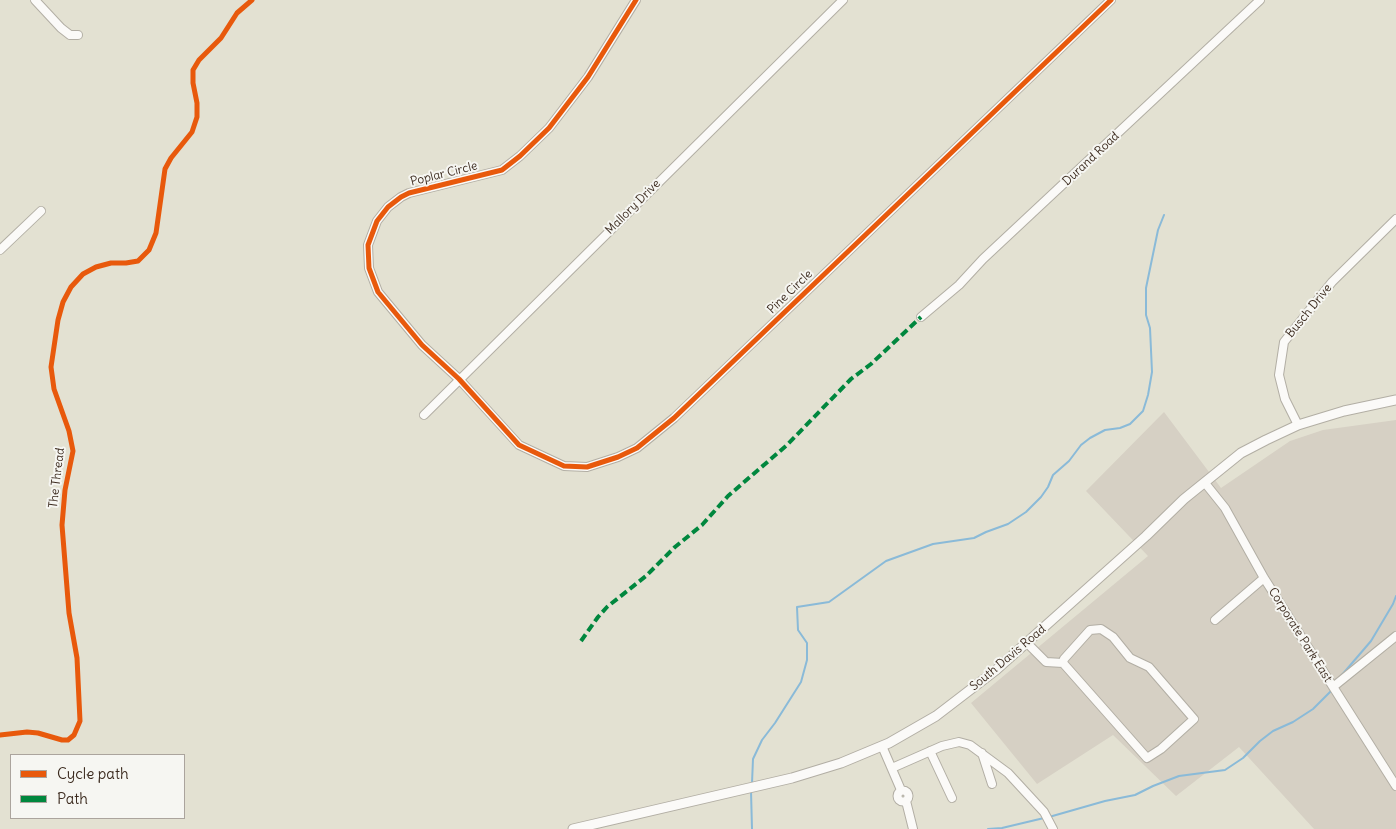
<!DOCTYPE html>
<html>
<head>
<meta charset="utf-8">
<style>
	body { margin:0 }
	#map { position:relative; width:1396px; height:829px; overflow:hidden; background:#e3e1d2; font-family:Delius,sans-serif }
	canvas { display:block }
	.legend { position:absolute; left:10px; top:754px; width:175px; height:65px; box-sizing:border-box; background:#f6f6f2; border:1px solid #aba49d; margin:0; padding:6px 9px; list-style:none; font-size:15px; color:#3b2a1e }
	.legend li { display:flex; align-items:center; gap:10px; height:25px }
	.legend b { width:25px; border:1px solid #aba49d }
</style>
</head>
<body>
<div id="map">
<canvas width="1396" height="829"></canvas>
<ul class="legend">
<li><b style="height:6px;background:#e8590c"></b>Cycle path</li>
<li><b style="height:6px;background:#00873e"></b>Path</li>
</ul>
</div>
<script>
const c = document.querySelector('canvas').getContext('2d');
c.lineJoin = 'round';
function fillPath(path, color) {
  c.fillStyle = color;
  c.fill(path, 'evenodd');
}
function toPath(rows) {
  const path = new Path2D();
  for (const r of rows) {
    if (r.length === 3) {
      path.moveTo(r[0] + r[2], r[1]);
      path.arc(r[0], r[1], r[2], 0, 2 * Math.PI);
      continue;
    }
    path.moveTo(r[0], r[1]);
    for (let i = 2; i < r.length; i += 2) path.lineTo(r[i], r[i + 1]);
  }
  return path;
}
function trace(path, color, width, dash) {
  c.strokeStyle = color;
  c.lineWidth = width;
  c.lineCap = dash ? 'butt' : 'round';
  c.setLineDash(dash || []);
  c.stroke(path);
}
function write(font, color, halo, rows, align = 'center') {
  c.font = font + ' Delius,sans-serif';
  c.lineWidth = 4;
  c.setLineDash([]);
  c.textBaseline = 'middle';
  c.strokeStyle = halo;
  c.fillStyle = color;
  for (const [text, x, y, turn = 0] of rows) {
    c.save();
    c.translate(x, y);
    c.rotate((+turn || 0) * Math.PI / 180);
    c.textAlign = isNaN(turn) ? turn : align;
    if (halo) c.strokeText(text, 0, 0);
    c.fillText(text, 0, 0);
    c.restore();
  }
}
fillPath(toPath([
	[1164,412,1221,488,1290,441,1323,430,1396,420,1396,829,1314,829,1239,747,1176,796,1113,735,1037,784,971,703,1148,556,1086,491]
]), '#d6d0c4');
trace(toPath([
	[1341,676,1371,641,1393,604,1396,596],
	[752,783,753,759,762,740,775,723,801,682,807,660,807,643,798,630,797,607,829,602,886,561,933,544,974,538,986,532,1008,524,1026,512,1041,497,1048,487,1053,475,1069,461,1081,445,1090,438,1105,430,1120,428,1130,424,1143,411,1148,395,1152,372,1150,328,1146,315,1146,288,1158,230,1164,215],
	[751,791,752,829],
	[1049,817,1105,801,1135,795,1153,786,1179,776,1225,770,1243,758,1260,741,1273,731,1293,722,1313,709,1332,690],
	[988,829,1002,828,1044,818]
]), '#8abad8', 2);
const minor = toPath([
	[35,0,61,28,70,35,78,35],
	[636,0,588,77,549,128,520,156,502,170,409,193,401,197,388,207,377,221,368,245,369,268,378,292,422,345,459,379,519,445,564,466,587,467,618,457,637,448,674,418,1111,0],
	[0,250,41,211],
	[921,317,959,285,983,259,1260,0],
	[424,415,843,0],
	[1298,425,1285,399,1279,375,1284,342,1332,282,1396,219],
	[1205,483,1225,508,1264,578,1396,786],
	[1215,620,1264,578],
	[1027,643,1046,662,1063,663,1147,758,1161,749,1194,719,1149,667,1130,658,1113,637,1101,629,1090,630,1064,659,1063,663],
	[1333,687,1396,636],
	[882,746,901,790],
	[930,751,952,798],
	[982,753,992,784],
	[892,768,942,746,959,742,970,745,1008,773,1044,812,1053,829],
	[903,796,5.5],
	[906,801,913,829]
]);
const major = toPath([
	[573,829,792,778,841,763,889,743,936,716,996,670,1146,536,1184,499,1241,453,1266,440,1298,425,1344,411,1396,400]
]);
trace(minor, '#b2aea4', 10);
trace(major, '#b2aea4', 11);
trace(minor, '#fbfaf8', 8);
trace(major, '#fbfaf8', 9);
trace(toPath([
	[581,641,598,617,607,607,646,576,675,547,702,525,728,496,787,445,851,379,871,364,921,317]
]), '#00873e', 4, [8, 4]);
trace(toPath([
	[636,0,588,77,549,128,520,156,502,170,409,193,401,197,388,207,377,221,368,245,369,268,378,292,422,345,459,379,519,445,564,466,587,467,618,457,637,448,674,418,1111,0],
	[0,735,27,732,38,733,62,740,68,740,74,735,80,721,77,658,69,613,62,525,65,490,73,451,69,431,54,389,51,367,58,320,63,302,71,287,83,274,96,267,111,263,126,263,138,261,149,250,156,233,165,169,171,158,192,132,197,117,197,103,193,83,193,70,199,60,221,38,237,13,252,0]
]), '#e8590c', 5);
write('12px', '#3b2a1e', '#f6f6f2', [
	["Durand Road",1091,159,-43],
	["Poplar Circle",444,174,-14],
	["Mallory Drive",633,207,-45],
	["Pine Circle",790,292,-44],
	["Busch Drive",1309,311,-51],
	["The Thread",57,478,-83],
	["Corporate Park East",1300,635,58],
	["South Davis Road",1008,658,-40]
]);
</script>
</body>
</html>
